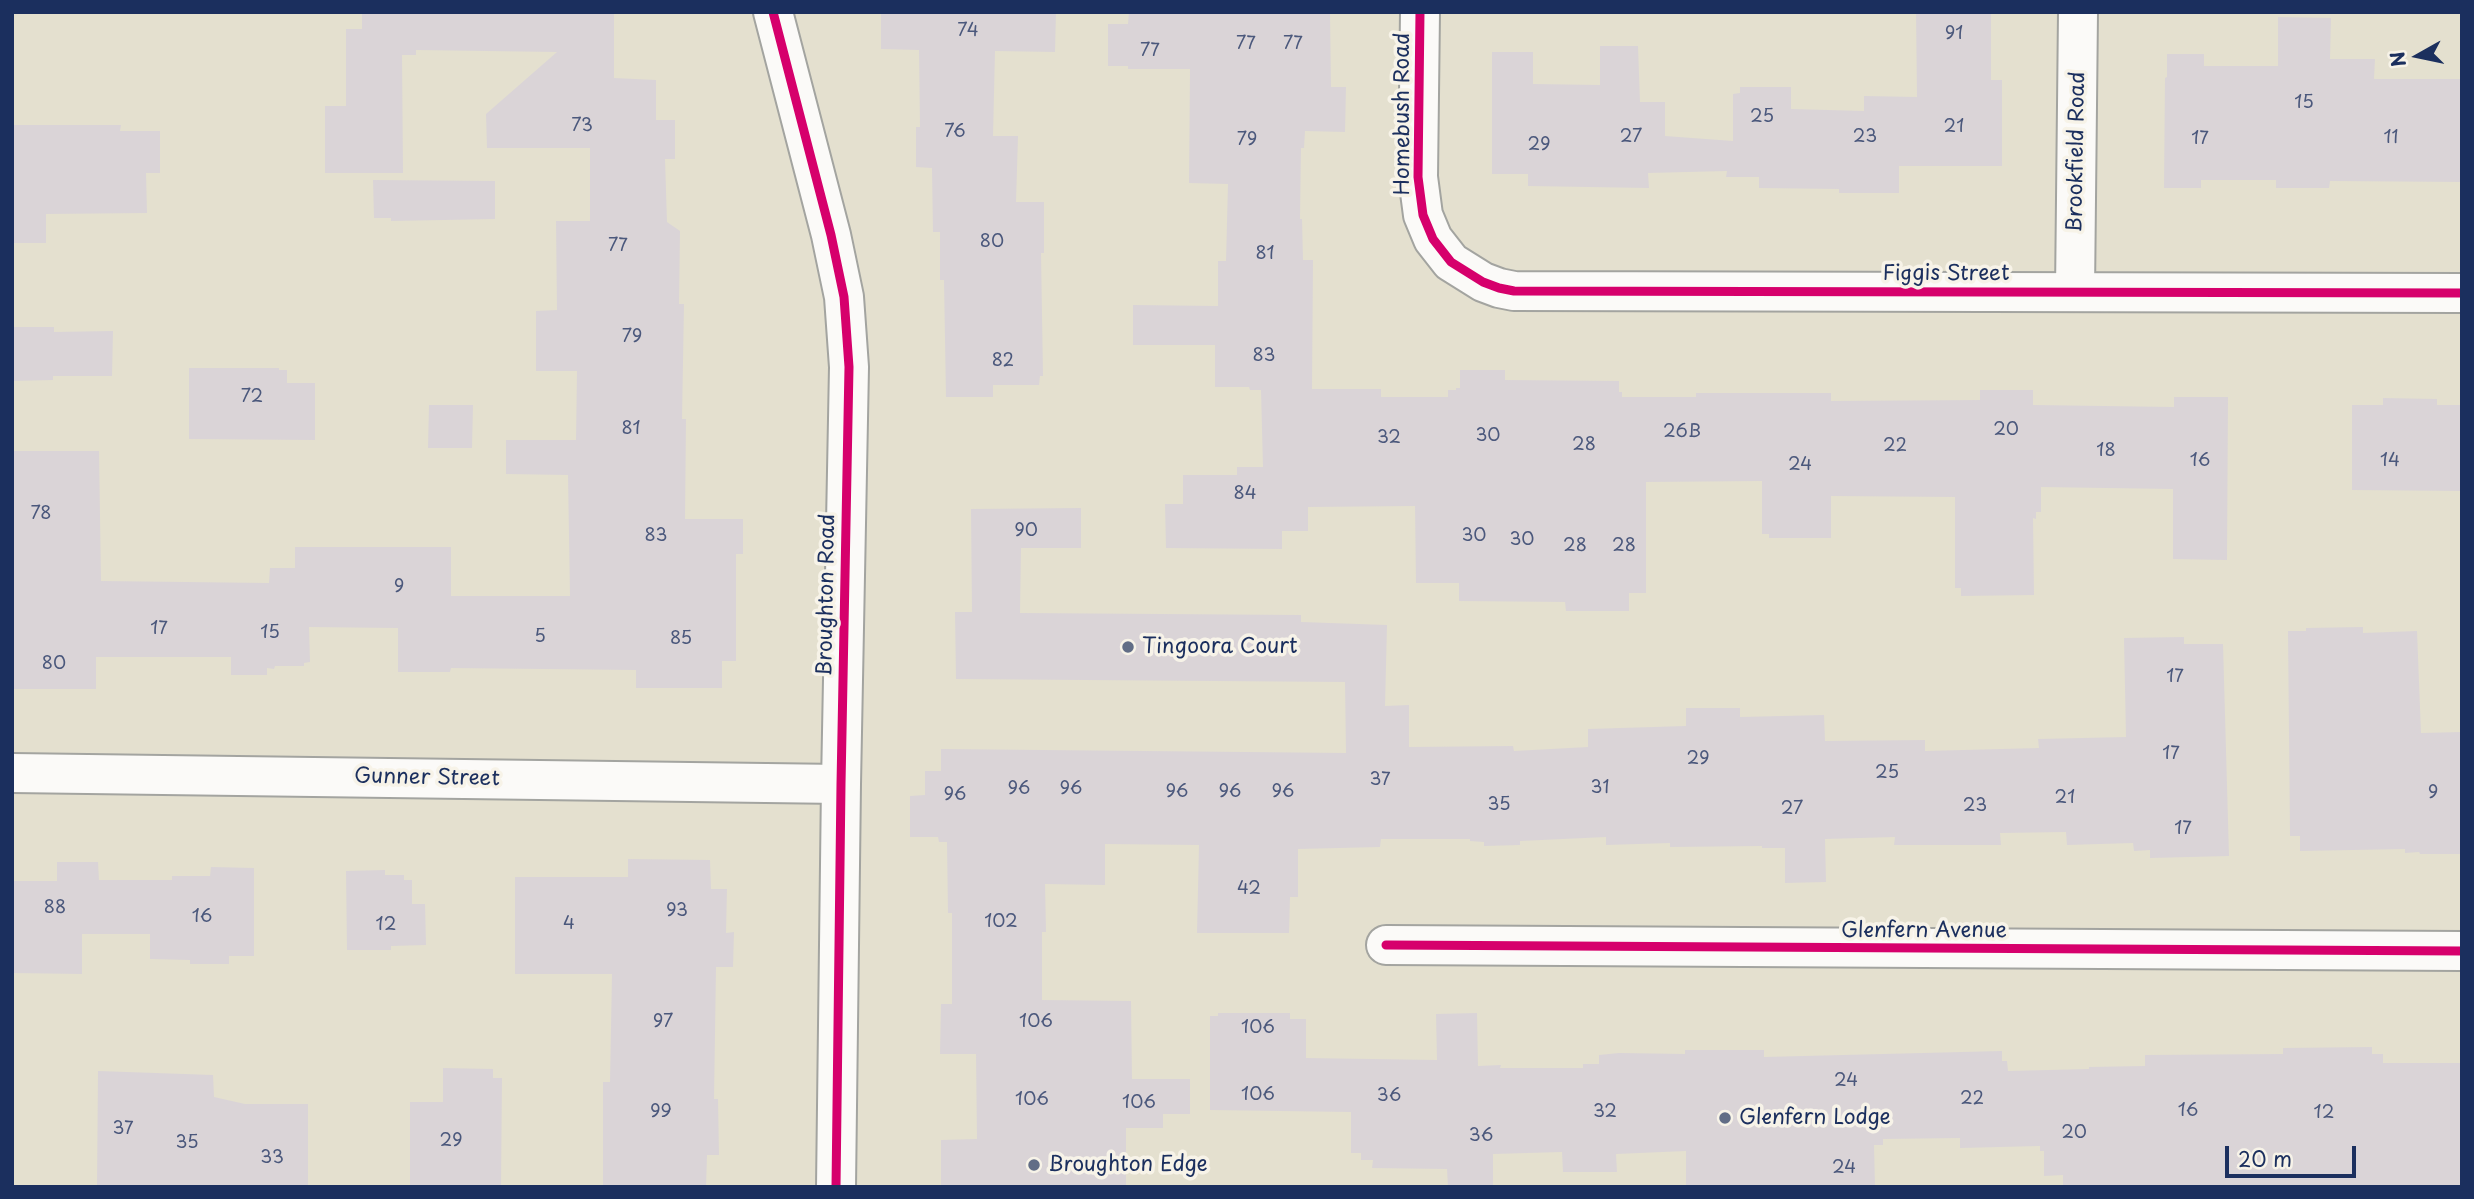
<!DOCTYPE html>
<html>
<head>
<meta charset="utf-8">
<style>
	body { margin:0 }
	#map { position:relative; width:2474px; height:1199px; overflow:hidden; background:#e4e0cf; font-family:"Playpen Sans",sans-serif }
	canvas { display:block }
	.frame { position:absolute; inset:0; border:14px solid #1b2f5e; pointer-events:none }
	.north { position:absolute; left:2383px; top:21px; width:70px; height:70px; -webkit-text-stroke:5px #f7f3e8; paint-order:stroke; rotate:261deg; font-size:19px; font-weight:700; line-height:28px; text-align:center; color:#1b2f5e }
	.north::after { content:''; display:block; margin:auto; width:24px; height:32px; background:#1b2f5e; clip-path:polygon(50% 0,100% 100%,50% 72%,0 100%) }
	.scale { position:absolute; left:2225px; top:1146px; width:131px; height:32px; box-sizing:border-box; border:4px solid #1b2f5e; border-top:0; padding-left:9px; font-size:21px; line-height:24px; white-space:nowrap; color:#1b2f5e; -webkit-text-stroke:5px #f7f3e8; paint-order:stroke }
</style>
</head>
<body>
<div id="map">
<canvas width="2474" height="1199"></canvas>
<div class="frame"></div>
<div class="north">N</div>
<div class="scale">20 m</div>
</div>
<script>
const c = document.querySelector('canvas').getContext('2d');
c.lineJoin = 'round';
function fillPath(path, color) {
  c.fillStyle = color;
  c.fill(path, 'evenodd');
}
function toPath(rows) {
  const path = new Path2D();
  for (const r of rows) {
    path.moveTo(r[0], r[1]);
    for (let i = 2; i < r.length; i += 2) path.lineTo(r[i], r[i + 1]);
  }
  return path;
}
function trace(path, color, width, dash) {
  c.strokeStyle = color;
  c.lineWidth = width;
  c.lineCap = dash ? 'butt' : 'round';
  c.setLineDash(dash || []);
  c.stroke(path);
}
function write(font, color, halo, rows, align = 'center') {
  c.font = font + ' "Playpen Sans",sans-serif';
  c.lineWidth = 7;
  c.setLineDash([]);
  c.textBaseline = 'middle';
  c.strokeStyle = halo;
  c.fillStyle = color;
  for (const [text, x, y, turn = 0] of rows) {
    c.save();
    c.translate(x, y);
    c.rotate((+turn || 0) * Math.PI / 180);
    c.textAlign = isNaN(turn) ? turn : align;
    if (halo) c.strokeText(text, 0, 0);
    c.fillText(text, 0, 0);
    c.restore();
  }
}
fillPath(toPath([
	[362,12,614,12,614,78,656,80,656,120,675,120,675,159,665,159,667,222,680,231,679,304,684,304,682,419,686,419,685,519,743,519,743,554,736,554,736,661,722,661,722,688,636,688,636,670,451,668,450,672,398,672,398,628,309,627,310,662,304,663,304,666,275,666,274,669,267,668,267,675,231,675,231,657,96,657,96,689,12,689,12,451,99,451,101,581,269,583,270,568,295,568,295,547,451,547,451,596,570,596,568,475,506,474,506,440,576,440,577,371,536,371,536,311,557,310,556,221,590,221,590,148,487,148,486,114,557,52,416,50,416,55,402,55,403,173,325,173,325,106,346,106,346,29,362,29],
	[881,12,1056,12,1055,52,995,51,993,136,1018,136,1016,202,1044,202,1044,253,1041,253,1043,376,1040,376,1039,385,993,385,993,397,946,397,944,280,940,280,940,232,933,232,932,168,916,167,916,127,920,127,919,50,881,49],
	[1129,12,1330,12,1331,87,1346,87,1345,132,1305,131,1304,148,1301,148,1300,219,1302,219,1303,260,1313,260,1312,389,1381,389,1381,397,1448,397,1448,390,1456,390,1456,388,1460,388,1460,370,1505,370,1505,380,1619,381,1619,392,1622,392,1622,397,1696,397,1696,393,1831,393,1831,401,1980,400,1980,390,2033,390,2033,405,2174,407,2174,397,2228,397,2227,560,2173,559,2173,489,2041,487,2041,512,2036,512,2036,519,2033,518,2034,595,1961,596,1961,588,1955,588,1955,497,1831,496,1831,538,1769,538,1769,534,1762,534,1762,481,1646,482,1646,593,1629,593,1629,611,1566,611,1565,602,1459,601,1459,583,1416,583,1415,506,1308,507,1308,531,1282,531,1282,549,1166,548,1165,504,1183,504,1183,475,1237,475,1237,467,1263,467,1261,390,1250,390,1249,387,1215,387,1215,345,1133,345,1133,305,1218,306,1218,261,1226,261,1228,184,1189,183,1190,69,1128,69,1128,66,1108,66,1108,24,1128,24],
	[1916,12,1991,12,1991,80,2002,80,2002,166,1899,166,1899,193,1839,193,1839,189,1759,188,1759,177,1726,177,1727,171,1648,173,1649,188,1528,186,1528,174,1492,174,1492,52,1533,52,1533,84,1600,85,1600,46,1638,46,1640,102,1665,102,1665,136,1733,141,1733,94,1740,93,1740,87,1791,87,1791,109,1864,111,1864,96,1917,97],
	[2278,17,2331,18,2330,59,2375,59,2374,79,2462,79,2462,182,2330,181,2329,188,2276,188,2276,180,2201,180,2201,188,2164,188,2165,78,2167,77,2167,54,2204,54,2204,66,2278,66],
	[12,125,121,125,120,131,160,131,160,173,146,173,147,213,46,214,46,243,12,243],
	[373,180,495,181,495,219,391,221,391,218,374,218],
	[12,327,54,327,54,332,113,331,112,376,53,376,53,380,12,381],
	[189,368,279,368,279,370,287,370,287,383,315,383,315,440,189,439],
	[2383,398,2437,399,2437,405,2462,405,2462,491,2352,490,2352,405,2383,405],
	[429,405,473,405,472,448,428,448],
	[1081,508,1081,548,1021,548,1020,613,1301,615,1301,622,1387,625,1385,706,1409,705,1409,747,1513,746,1514,751,1588,747,1588,729,1686,726,1686,708,1740,708,1740,717,1824,715,1825,741,1925,740,1925,751,2039,748,2038,739,2126,737,2124,638,2184,637,2184,644,2223,644,2229,856,2150,858,2150,850,2134,851,2133,843,2067,845,2066,832,2000,833,2001,845,1894,845,1895,837,1825,839,1826,882,1785,883,1785,848,1762,848,1762,846,1670,847,1670,843,1606,845,1606,837,1520,841,1520,845,1484,846,1484,842,1470,841,1470,839,1381,839,1380,847,1298,849,1298,897,1290,897,1289,933,1197,933,1199,845,1105,844,1105,885,1045,884,1046,932,1042,932,1042,1000,1131,1001,1132,1079,1190,1079,1190,1114,1163,1114,1163,1128,1126,1128,1126,1187,941,1187,941,1140,977,1139,976,1054,940,1054,941,1004,952,1004,952,913,948,913,947,842,939,842,938,837,910,837,910,796,925,795,925,771,941,771,941,749,1346,753,1345,682,956,679,955,612,972,612,971,509],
	[2363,627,2363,633,2417,631,2421,733,2462,732,2462,854,2420,854,2419,852,2405,853,2405,849,2300,851,2300,836,2290,836,2288,631,2306,631,2306,628],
	[628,859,710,860,711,889,727,889,726,933,734,932,733,967,716,967,714,1099,718,1099,719,1155,707,1155,706,1187,603,1187,603,1082,610,1082,612,974,515,974,515,877,628,877],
	[57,862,98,862,99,880,172,880,172,876,210,876,211,867,254,868,254,956,229,956,229,964,190,964,190,960,150,959,150,934,82,934,82,974,12,973,12,881,57,881],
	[385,870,385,875,404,875,404,880,412,880,412,904,425,904,426,945,391,946,391,950,347,950,346,871],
	[1218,1013,1290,1013,1290,1019,1306,1019,1306,1058,1437,1060,1436,1014,1477,1013,1478,1066,1501,1065,1500,1068,1583,1068,1583,1064,1599,1064,1599,1055,1619,1053,1685,1054,1685,1050,1764,1050,1764,1057,2002,1051,2002,1061,2007,1061,2008,1071,2089,1069,2089,1067,2145,1066,2145,1055,2283,1054,2283,1048,2372,1047,2372,1054,2383,1054,2383,1063,2462,1063,2462,1187,2063,1185,2063,1175,2044,1176,2044,1151,2040,1151,2040,1146,1960,1148,1960,1138,1883,1139,1883,1145,1874,1145,1875,1187,1686,1187,1686,1151,1616,1154,1617,1172,1563,1172,1562,1152,1493,1154,1493,1187,1448,1187,1447,1169,1372,1168,1373,1160,1361,1160,1361,1153,1351,1153,1351,1112,1210,1110,1210,1016,1218,1016],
	[443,1068,493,1069,493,1078,502,1078,501,1187,410,1186,410,1102,443,1102],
	[98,1071,213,1075,214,1097,245,1104,308,1104,308,1187,97,1187]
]), '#dad4d7');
const minor = toPath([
	[773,12,831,235,844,297,849,367,841,784,836,1187],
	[1420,12,1418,177,1423,215,1433,239,1451,262,1483,282,1499,288,1514,291,2462,293],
	[2075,292,2078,12],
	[12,773,841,784],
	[1386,945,2462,951]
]);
trace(minor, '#a3a4a0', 42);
trace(minor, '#fbfaf8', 38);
trace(toPath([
	[773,12,831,235,844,297,849,367,841,784,836,1187],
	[1420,12,1418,177,1423,215,1433,239,1451,262,1483,282,1499,288,1514,291,2462,293],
	[1386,945,2462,951]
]), '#d6006c', 9);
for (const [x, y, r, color] of [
	[1128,647,7,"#616d86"],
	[1725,1118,7,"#616d86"],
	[1034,1165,7,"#616d86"]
]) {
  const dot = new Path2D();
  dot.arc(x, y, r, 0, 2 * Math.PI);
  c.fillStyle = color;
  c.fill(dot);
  trace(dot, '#f7f3e8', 2.5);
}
write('18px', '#4b587c', null, [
	["74",968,31],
	["91",1954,34],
	["77",1246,44],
	["77",1293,44],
	["77",1150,51],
	["15",2304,103],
	["25",1762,117],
	["73",582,126],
	["21",1954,127],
	["76",955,132],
	["27",1631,137],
	["23",1865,137],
	["11",2391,138],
	["17",2200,139],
	["79",1247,140],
	["29",1539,145],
	["80",992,242],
	["77",618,246],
	["81",1265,254],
	["79",632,337],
	["83",1264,356],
	["82",1003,361],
	["72",252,397],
	["81",631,429],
	["20",2006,430],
	["26B",1682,432],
	["30",1488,436],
	["32",1389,438],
	["28",1584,445],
	["22",1895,446],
	["18",2106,451],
	["16",2200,461],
	["14",2390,461],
	["24",1800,465],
	["84",1245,494],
	["78",41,514],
	["90",1026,531],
	["83",656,536],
	["30",1474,536],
	["30",1522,540],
	["28",1575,546],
	["28",1624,546],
	["9",399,587],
	["17",159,629],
	["15",270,633],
	["5",540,637],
	["85",681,639],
	["80",54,664],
	["17",2175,677],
	["17",2171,754],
	["29",1698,759],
	["25",1887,773],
	["37",1380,780],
	["31",1600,788],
	["96",1019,789],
	["96",1071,789],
	["96",1177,792],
	["96",1230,792],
	["96",1283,792],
	["9",2433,793],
	["96",955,795],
	["21",2065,798],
	["35",1499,805],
	["23",1975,806],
	["27",1792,809],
	["17",2183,829],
	["42",1249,889],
	["88",55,908],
	["93",677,911],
	["16",202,917],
	["102",1001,922],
	["4",569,924],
	["12",386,925],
	["97",663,1022],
	["106",1036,1022],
	["106",1258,1028],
	["24",1846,1081],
	["106",1258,1095],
	["36",1389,1096],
	["22",1972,1099],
	["106",1032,1100],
	["106",1139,1103],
	["16",2188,1111],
	["99",661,1112],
	["32",1605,1112],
	["12",2324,1113],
	["37",123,1129],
	["20",2074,1133],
	["36",1481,1136],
	["29",451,1141],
	["35",187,1143],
	["33",272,1158],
	["24",1844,1168]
]);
write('21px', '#1b2f5e', '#f7f3e8', [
	["Homebush Road",1403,114,-90],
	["Brookfield Road",2077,152,-89],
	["Figgis Street",1946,274],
	["Broughton Road",827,595,-89],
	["Gunner Street",427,778,1],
	["Glenfern Avenue",1924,931]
]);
write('21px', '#1b2f5e', '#f7f3e8', [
	["Tingoora Court",1142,647],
	["Glenfern Lodge",1739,1118],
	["Broughton Edge",1048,1165]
], 'left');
</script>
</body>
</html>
